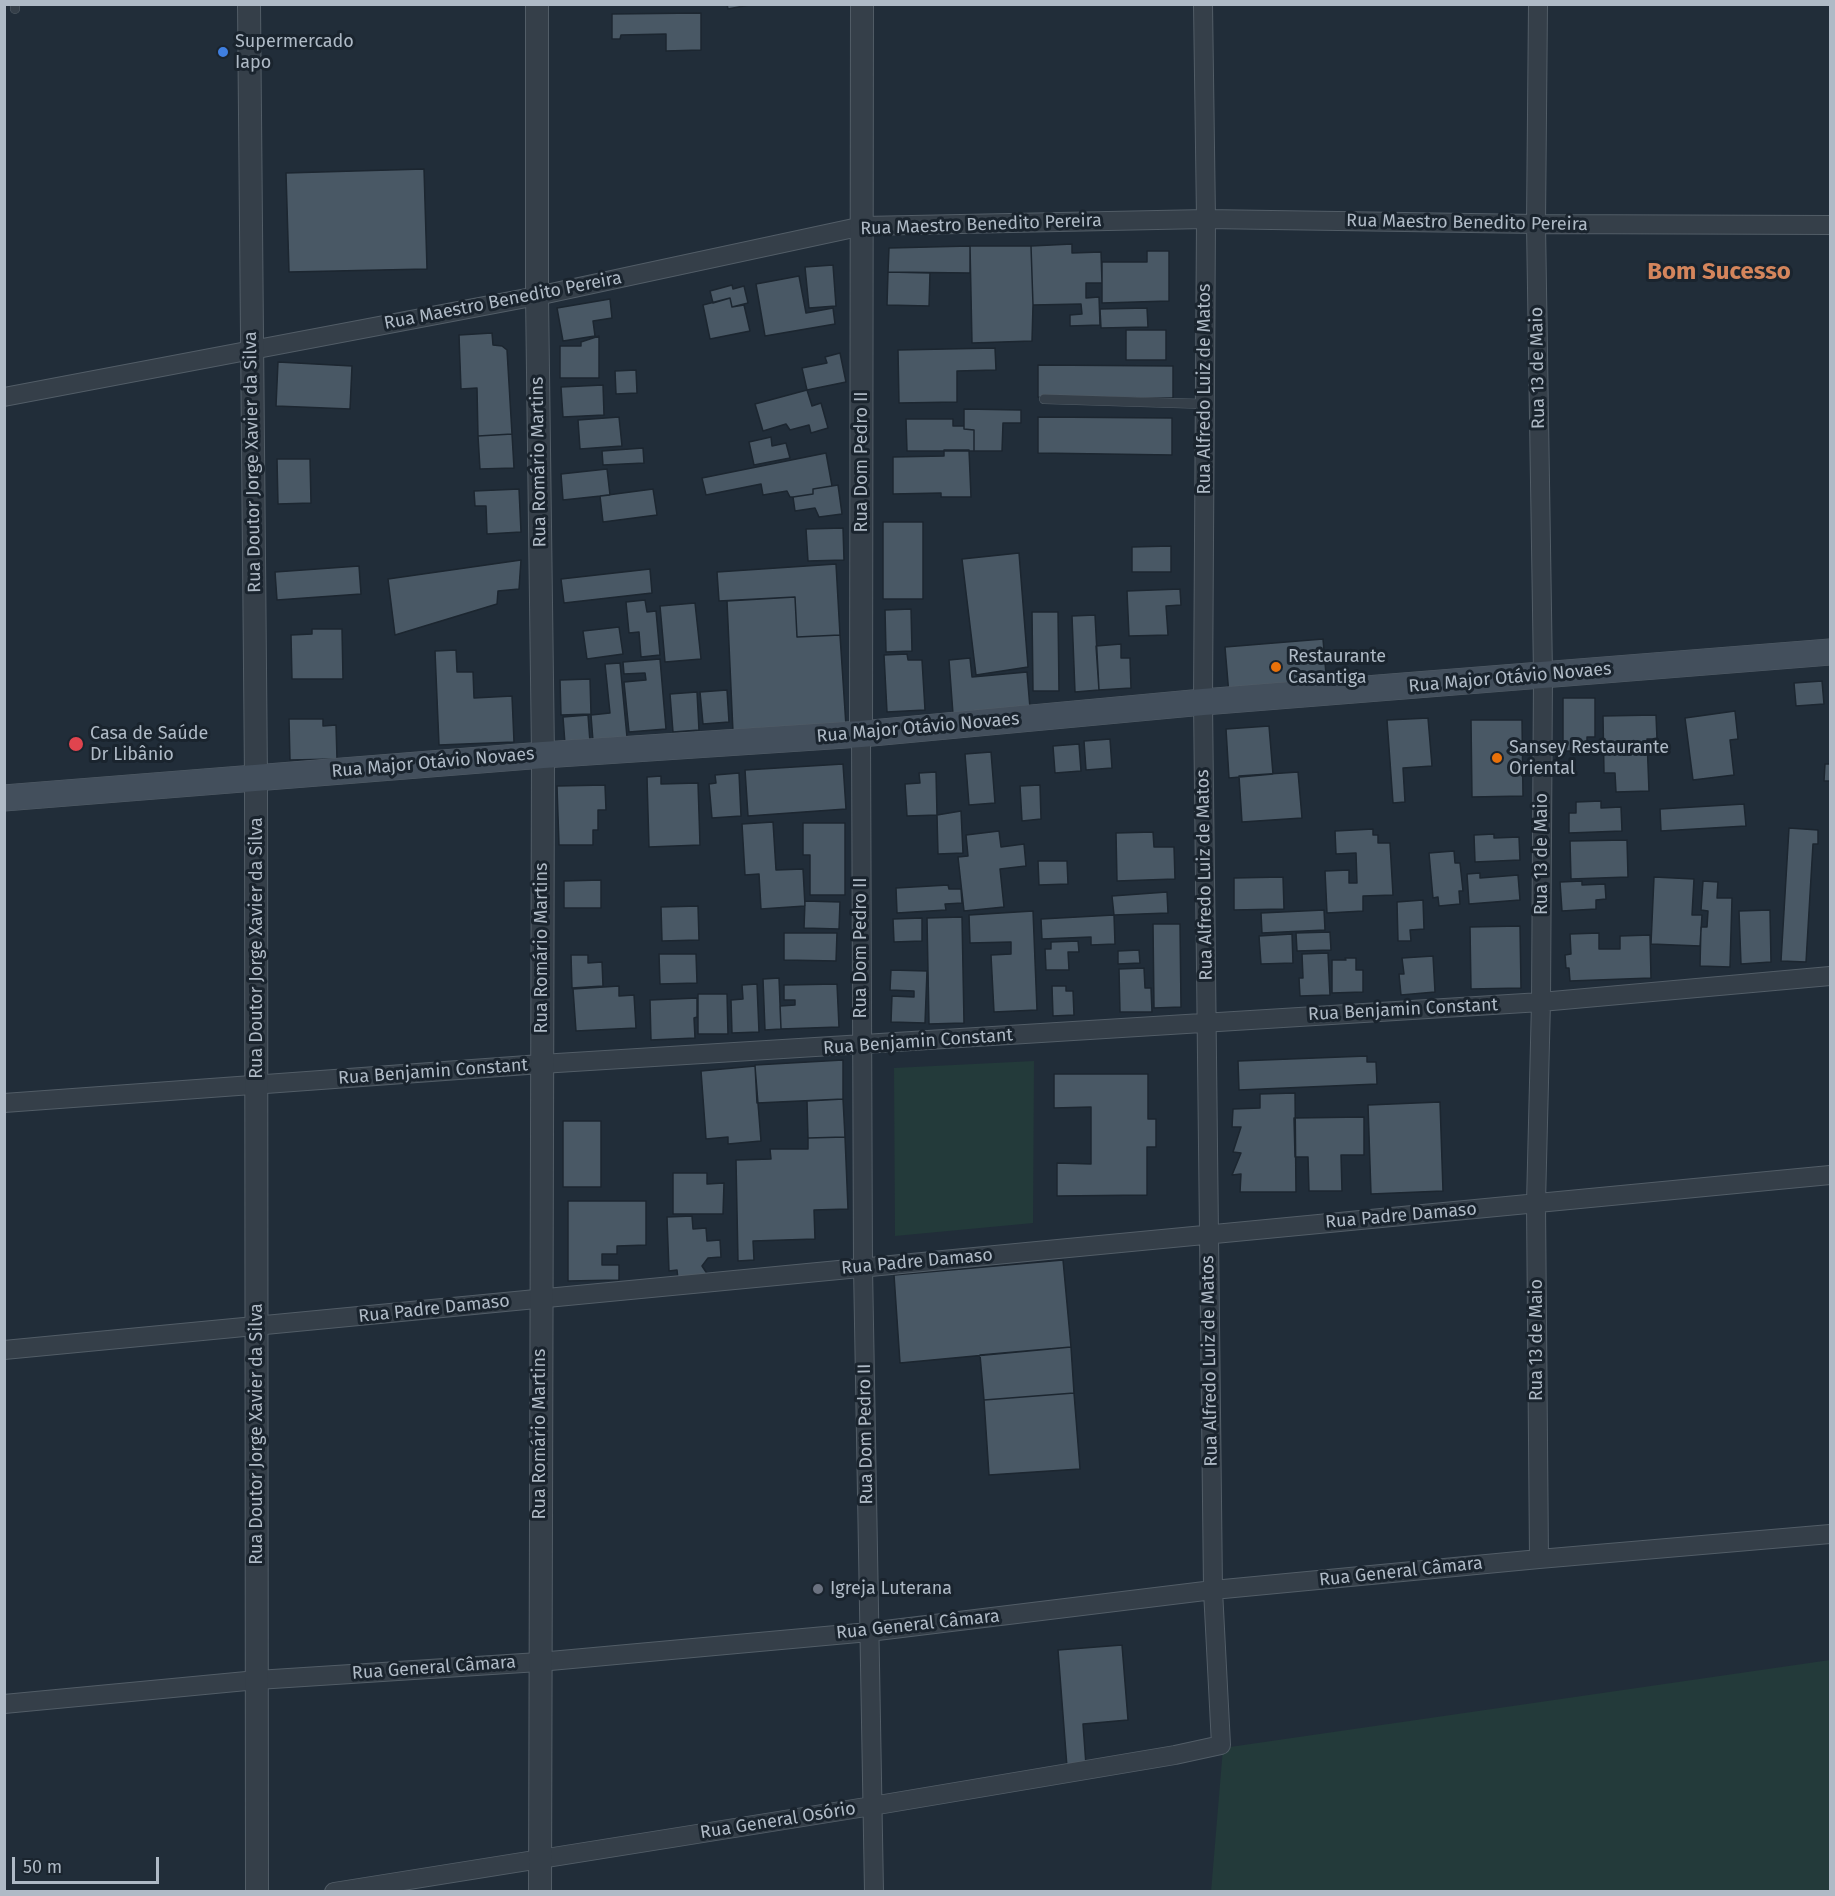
<!DOCTYPE html>
<html>
<head>
<meta charset="utf-8">
<style>
	body { margin:0 }
	#map { position:relative; width:1835px; height:1896px; overflow:hidden; background:#212d39; font-family:"Fira Sans",sans-serif }
	canvas { display:block }
	.frame { position:absolute; inset:0; border:6px solid #afbac6; pointer-events:none }
	.scale { position:absolute; left:12px; top:1857px; width:147px; height:27px; box-sizing:border-box; border:3px solid #afbac6; border-top:0; padding-left:8px; font-size:18px; line-height:21px; white-space:nowrap; color:#afbac6; -webkit-text-stroke:4px #1a242e; paint-order:stroke }
</style>
</head>
<body>
<div id="map">
<canvas width="1835" height="1896"></canvas>
<div class="frame"></div>
<div class="scale">50 m</div>
</div>
<script>
const c = document.querySelector('canvas').getContext('2d');
c.lineJoin = 'round';
function fillPath(path, color) {
  c.fillStyle = color;
  c.fill(path, 'evenodd');
}
function toPath(rows) {
  const path = new Path2D();
  for (const r of rows) {
    path.moveTo(r[0], r[1]);
    for (let i = 2; i < r.length; i += 2) path.lineTo(r[i], r[i + 1]);
  }
  return path;
}
function trace(path, color, width, dash) {
  c.strokeStyle = color;
  c.lineWidth = width;
  c.lineCap = dash ? 'butt' : 'round';
  c.setLineDash(dash || []);
  c.stroke(path);
}
function write(font, color, halo, rows, align = 'center') {
  c.font = font + ' "Fira Sans",sans-serif';
  c.lineWidth = 6;
  c.setLineDash([]);
  c.textBaseline = 'middle';
  c.strokeStyle = halo;
  c.fillStyle = color;
  for (const [text, x, y, turn = 0] of rows) {
    c.save();
    c.translate(x, y);
    c.rotate((+turn || 0) * Math.PI / 180);
    c.textAlign = isNaN(turn) ? turn : align;
    if (halo) c.strokeText(text, 0, 0);
    c.fillText(text, 0, 0);
    c.restore();
  }
}
fillPath(toPath([
	[1034,1061,1033,1223,895,1236,894,1068],
	[1830,1660,1830,1891,1211,1892,1223,1748]
]), '#233a3a');
const building = toPath([
	[727,4,754,4,728,9,727,4],
	[701,13,701,50,666,51,666,34,621,35,620,39,612,39,612,14,701,13],
	[424,169,427,269,289,272,286,173,424,169],
	[1072,244,1072,253,1101,252,1102,283,1086,283,1086,298,1099,297,1100,325,1070,326,1070,315,1082,314,1081,304,1033,305,1031,246,1072,244],
	[970,246,970,273,888,272,889,248,970,246],
	[970,246,1031,246,1033,305,1032,341,972,343,970,246],
	[1147,251,1169,251,1169,301,1102,303,1102,262,1147,262,1147,251],
	[833,265,836,306,809,308,805,267,833,265],
	[888,272,930,273,929,306,887,305,888,272],
	[799,276,806,313,833,308,835,324,765,336,756,284,799,276],
	[732,285,733,289,744,286,748,303,732,307,730,298,713,303,710,291,732,285],
	[730,298,732,307,744,305,750,331,710,339,703,305,730,298],
	[610,299,612,318,593,321,595,336,563,341,557,308,610,299],
	[1147,308,1148,327,1101,328,1100,309,1147,308],
	[1126,330,1166,330,1166,360,1126,360,1126,330],
	[492,333,493,345,502,346,507,350,512,434,478,436,477,388,461,389,459,335,492,333],
	[599,336,599,378,560,378,560,346,581,346,581,342,599,336],
	[995,348,996,370,957,371,957,402,899,403,898,350,995,348],
	[840,353,846,382,807,390,802,368,827,363,825,357,840,353],
	[278,362,352,366,350,409,276,406,278,362],
	[1038,365,1173,366,1173,398,1038,397,1038,365],
	[636,370,637,393,616,394,615,371,636,370],
	[603,385,604,415,563,417,561,387,603,385],
	[807,390,812,406,821,403,828,428,811,433,809,425,790,430,786,424,763,431,755,404,807,390],
	[964,409,1021,410,1021,423,1003,423,1002,451,974,451,974,430,964,429,964,409],
	[619,417,622,446,580,449,578,420,619,417],
	[1038,417,1172,418,1172,455,1038,453,1038,417],
	[906,419,953,419,953,426,964,426,964,429,974,430,974,451,907,451,906,419],
	[512,434,514,468,480,469,478,436,512,434],
	[771,437,772,446,786,443,790,458,754,465,749,442,771,437],
	[643,448,644,463,603,465,602,451,643,448],
	[944,450,969,450,971,497,941,497,941,493,893,494,893,457,944,456,944,450],
	[826,453,832,486,813,489,813,494,793,497,790,497,787,491,763,495,761,484,706,495,702,478,826,453],
	[277,459,310,459,311,503,278,504,277,459],
	[607,469,610,495,563,500,561,474,607,469],
	[838,485,842,514,819,517,815,508,795,511,793,497,813,494,813,489,838,485],
	[519,489,521,532,487,534,486,506,475,506,474,491,519,489],
	[653,489,657,515,603,522,600,496,653,489],
	[883,522,923,522,923,599,883,599,883,522],
	[843,528,844,560,808,561,806,529,843,528],
	[1171,546,1171,572,1132,572,1132,547,1171,546],
	[1019,553,1028,667,976,675,962,559,1019,553],
	[521,560,519,589,498,591,497,604,395,635,388,579,521,560],
	[836,564,840,635,797,637,795,597,719,601,717,572,836,564],
	[359,566,361,594,277,600,275,572,359,566],
	[650,569,652,593,564,603,561,579,650,569],
	[1180,589,1181,605,1166,606,1168,635,1129,636,1127,591,1180,589],
	[795,597,797,637,840,635,846,726,733,732,727,601,795,597],
	[645,600,647,612,656,611,660,655,641,657,639,632,629,633,626,602,645,600],
	[695,603,701,659,665,662,660,606,695,603],
	[911,609,912,651,886,652,885,610,911,609],
	[1032,612,1058,612,1059,691,1033,691,1032,612],
	[1095,615,1099,690,1075,692,1072,616,1095,615],
	[619,627,623,654,587,659,583,631,619,627],
	[312,629,342,629,343,679,292,679,291,635,312,634,312,629],
	[1323,639,1327,686,1229,695,1225,647,1323,639],
	[1121,644,1121,658,1130,658,1131,688,1099,690,1096,646,1121,644],
	[456,650,457,672,473,672,474,698,512,696,514,742,439,745,435,651,456,650],
	[907,654,908,660,922,660,925,710,887,712,884,655,907,654],
	[970,658,972,677,1027,672,1030,708,953,714,949,660,970,658],
	[660,659,666,729,629,732,624,682,646,680,645,673,624,674,623,662,660,659],
	[620,663,627,737,593,741,591,715,610,713,605,664,620,663],
	[590,679,591,714,561,715,560,680,590,679],
	[1822,681,1824,704,1796,706,1794,683,1822,681],
	[727,690,729,722,703,724,700,692,727,690],
	[697,692,699,730,673,732,670,694,697,692],
	[1563,698,1595,698,1595,737,1587,737,1587,751,1563,751,1563,698],
	[1735,711,1738,739,1730,740,1734,775,1693,780,1685,718,1735,711],
	[588,715,590,742,565,744,563,717,588,715],
	[1656,715,1657,739,1647,739,1649,791,1616,792,1615,773,1604,773,1603,716,1656,715],
	[1428,718,1432,766,1403,768,1405,802,1393,803,1387,720,1428,718],
	[289,719,323,719,323,726,336,725,337,759,290,760,289,719],
	[1471,720,1522,720,1523,796,1472,797,1471,720],
	[1269,726,1273,774,1229,778,1226,729,1269,726],
	[1110,739,1112,768,1086,770,1084,741,1110,739],
	[1079,744,1081,771,1055,773,1053,746,1079,744],
	[991,752,995,803,969,805,965,754,991,752],
	[843,764,846,809,748,816,745,770,843,764],
	[1825,764,1830,764,1830,781,1824,781,1825,764],
	[936,772,937,815,907,816,905,784,920,783,919,773,936,772],
	[1298,772,1302,818,1242,822,1239,776,1298,772],
	[739,773,741,816,712,818,709,784,716,783,715,775,739,773],
	[661,776,661,784,698,783,700,845,649,847,647,777,661,776],
	[605,785,606,810,598,810,598,830,593,830,593,845,559,845,557,786,605,785],
	[1040,785,1041,819,1022,821,1020,786,1040,785],
	[1601,801,1601,808,1621,807,1622,831,1569,833,1569,813,1576,813,1576,802,1601,801],
	[1744,804,1746,826,1661,831,1660,809,1744,804],
	[961,811,963,853,938,854,937,815,961,811],
	[773,822,776,870,803,869,805,906,761,909,759,874,745,875,742,824,773,822],
	[803,823,845,823,845,895,810,895,810,855,803,855,803,823],
	[1789,828,1818,830,1818,844,1813,844,1806,962,1781,961,1789,828],
	[1373,829,1373,835,1378,835,1378,843,1390,843,1393,895,1363,896,1363,911,1327,913,1325,871,1349,870,1349,883,1357,883,1356,853,1336,854,1335,831,1373,829],
	[999,831,1001,847,1024,844,1026,866,1000,869,1004,907,964,911,958,857,968,856,966,835,999,831],
	[1153,832,1154,847,1174,847,1175,879,1117,881,1116,833,1153,832],
	[1494,834,1494,838,1519,837,1520,860,1475,862,1474,835,1494,834],
	[1627,840,1628,877,1571,879,1570,841,1627,840],
	[1454,851,1455,863,1460,863,1463,891,1459,891,1460,904,1439,906,1438,897,1433,898,1429,853,1454,851],
	[1038,861,1067,861,1068,884,1039,885,1038,861],
	[1480,873,1480,878,1518,875,1520,900,1469,904,1467,874,1480,873],
	[1283,877,1284,909,1234,910,1234,878,1283,877],
	[1654,877,1694,879,1692,915,1702,915,1700,946,1651,944,1654,877],
	[601,880,601,908,564,908,564,881,601,880],
	[1582,881,1582,885,1605,884,1606,899,1596,900,1596,909,1562,911,1560,882,1582,881],
	[1703,881,1718,882,1717,898,1732,898,1730,967,1700,966,1701,927,1707,927,1708,911,1701,910,1703,881],
	[948,885,949,889,961,889,962,903,945,904,946,910,897,913,896,888,948,885],
	[1167,892,1168,913,1114,915,1112,896,1167,892],
	[1423,900,1424,929,1410,930,1411,941,1398,941,1397,902,1423,900],
	[805,901,840,902,839,929,804,928,805,901],
	[698,906,699,940,662,941,661,907,698,906],
	[1324,910,1325,930,1262,933,1261,913,1324,910],
	[1770,910,1771,962,1741,964,1739,911,1770,910],
	[1033,911,1037,1010,994,1012,991,955,1011,954,1011,942,970,943,969,915,1033,911],
	[1114,915,1115,944,1091,945,1091,937,1042,939,1041,919,1114,915],
	[962,917,964,1023,929,1024,927,918,962,917],
	[922,918,922,941,894,942,893,919,922,918],
	[1153,924,1180,924,1181,1007,1154,1008,1153,924],
	[1520,926,1521,988,1471,989,1470,927,1520,926],
	[1330,932,1331,950,1297,951,1296,933,1330,932],
	[784,933,837,933,836,961,784,960,784,933],
	[1599,933,1599,949,1620,949,1620,936,1650,935,1651,978,1570,981,1569,968,1566,968,1565,955,1571,954,1570,934,1599,933],
	[1292,934,1293,963,1261,964,1259,936,1292,934],
	[1078,941,1079,952,1068,952,1069,970,1046,970,1045,949,1051,949,1051,942,1078,941],
	[1139,950,1140,963,1118,964,1118,951,1139,950],
	[1328,953,1330,995,1300,996,1299,978,1303,978,1302,954,1328,953],
	[659,954,696,954,697,983,660,984,659,954],
	[571,955,588,955,588,963,602,962,603,986,572,988,571,955],
	[1433,956,1435,992,1401,995,1399,974,1404,974,1402,958,1433,956],
	[1345,958,1356,958,1356,970,1363,970,1363,992,1332,993,1332,960,1346,960,1345,958],
	[1144,968,1145,988,1151,988,1152,1012,1120,1012,1119,969,1144,968],
	[891,970,927,971,925,1023,891,1022,892,996,914,997,914,991,890,990,891,970],
	[779,978,781,1029,765,1030,763,979,779,978],
	[757,984,759,1032,732,1033,731,1000,743,999,742,985,757,984],
	[837,984,839,1027,781,1029,780,1006,795,1005,795,1000,784,1000,784,985,837,984],
	[619,986,619,996,634,995,636,1028,576,1031,573,989,619,986],
	[1052,986,1066,986,1066,991,1073,991,1074,1015,1053,1016,1052,986],
	[698,994,727,994,728,1034,698,1034,698,994],
	[697,998,697,1017,694,1018,695,1038,651,1040,650,1000,697,998],
	[1367,1056,1367,1062,1376,1062,1377,1084,1239,1090,1238,1061,1367,1056],
	[843,1060,843,1099,757,1103,755,1065,843,1060],
	[755,1066,761,1141,728,1144,728,1137,706,1139,701,1071,755,1066],
	[1054,1074,1148,1074,1148,1119,1156,1119,1156,1147,1147,1147,1147,1195,1057,1196,1057,1163,1091,1164,1091,1107,1054,1108,1054,1074],
	[1295,1093,1296,1192,1240,1192,1241,1174,1232,1175,1241,1153,1233,1152,1241,1127,1232,1127,1233,1109,1260,1108,1260,1094,1295,1093],
	[843,1099,845,1137,808,1138,807,1101,843,1099],
	[1440,1102,1443,1191,1371,1194,1368,1105,1440,1102],
	[1364,1117,1364,1155,1341,1155,1342,1191,1309,1191,1308,1157,1295,1157,1294,1118,1364,1117],
	[563,1121,601,1121,601,1187,563,1187,563,1121],
	[845,1137,848,1209,814,1210,815,1239,753,1241,754,1260,738,1261,736,1160,771,1159,770,1149,808,1149,808,1138,845,1137],
	[673,1173,707,1173,707,1184,724,1183,723,1214,673,1214,673,1173],
	[568,1201,646,1201,646,1245,617,1246,617,1254,602,1254,602,1265,619,1265,619,1280,568,1281,568,1201],
	[692,1216,693,1229,706,1228,707,1241,720,1240,721,1257,708,1258,702,1266,710,1278,678,1279,677,1270,669,1271,667,1217,692,1216],
	[1063,1260,1071,1347,900,1363,894,1275,1063,1260],
	[1071,1347,1074,1393,984,1400,980,1355,1071,1347],
	[1074,1393,1080,1469,989,1475,984,1400,1074,1393],
	[1122,1645,1128,1720,1083,1724,1086,1765,1067,1767,1058,1650,1122,1645]
]);
fillPath(building, '#495865');
trace(building, '#1c2630', 1.5);
const service = toPath([
	[15,4,15,9],
	[1044,399,1205,404]
]);
const minor = toPath([
	[1538,4,1536,224,1543,675,1541,1002,1536,1203,1539,1559],
	[4,397,537,296,863,226,1206,219,1536,224,1830,225],
	[861,734,863,1267,874,1892],
	[4,1103,541,1064,1541,1002,1830,976],
	[4,1350,1830,1175],
	[4,1704,257,1680,539,1662,869,1632,1213,1590,1539,1559,1830,1534],
	[334,1892,872,1806,1175,1755,1221,1745,1213,1590,1203,702,1206,219,1203,4]
]);
const tertiary = toPath([
	[249,4,256,778,257,1892],
	[537,4,537,296,543,755,540,1892],
	[861,734,862,4]
]);
const secondary = toPath([
	[4,798,543,755,861,734,1203,702,1830,652]
]);
trace(service, '#525d67', 10);
trace(minor, '#525d67', 20);
trace(tertiary, '#525d67', 24);
trace(secondary, '#525d67', 27);
trace(service, '#353f49', 9);
trace(minor, '#353f49', 18);
trace(tertiary, '#353f49', 22);
trace(secondary, '#434f5c', 26);
for (const [x, y, r, color] of [
	[223,52,6,"#3f7fe0"],
	[1276,667,6,"#e8710a"],
	[76,744,8,"#e0444e"],
	[1497,758,6,"#e8710a"],
	[818,1589,6,"#6b7280"]
]) {
  const dot = new Path2D();
  dot.arc(x, y, r, 0, 2 * Math.PI);
  c.fillStyle = color;
  c.fill(dot);
  trace(dot, '#1a242e', 2);
}
write('18px', '#afbac6', '#1a242e', [
	["Supermercado",235,42],
	["Iapo",235,63],
	["Restaurante",1288,657],
	["Casantiga",1288,678],
	["Casa de Saúde",90,734],
	["Dr Libânio",90,755],
	["Sansey Restaurante",1509,748],
	["Oriental",1509,769],
	["Igreja Luterana",830,1589]
], 'left');
write('18px', '#afbac6', '#1a242e', [
	["Rua Maestro Benedito Pereira",1467,223,1],
	["Rua Maestro Benedito Pereira",981,225,-2],
	["Rua Maestro Benedito Pereira",503,301,-11],
	["Rua 13 de Maio",1538,368,-91],
	["Rua Alfredo Luiz de Matos",1205,389,-90],
	["Rua Doutor Jorge Xavier da Silva",253,462,-91],
	["Rua Romário Martins",539,462,-91],
	["Rua Dom Pedro II",862,462,-90],
	["Rua Major Otávio Novaes",1510,678,-5],
	["Rua Major Otávio Novaes",918,728,-5],
	["Rua Major Otávio Novaes",433,763,-5],
	["Rua 13 de Maio",1542,854,-90],
	["Rua Alfredo Luiz de Matos",1205,875,-91],
	["Rua Doutor Jorge Xavier da Silva",257,948,-90],
	["Rua Romário Martins",542,948,-90],
	["Rua Dom Pedro II",861,948,-90],
	["Rua Benjamin Constant",1403,1010,-3],
	["Rua Benjamin Constant",918,1042,-4],
	["Rua Benjamin Constant",433,1072,-4],
	["Rua Padre Damaso",1401,1216,-5],
	["Rua Padre Damaso",917,1262,-5],
	["Rua Padre Damaso",434,1309,-6],
	["Rua 13 de Maio",1537,1340,-90],
	["Rua Alfredo Luiz de Matos",1210,1361,-91],
	["Rua Doutor Jorge Xavier da Silva",257,1434,-90],
	["Rua Romário Martins",540,1434,-90],
	["Rua Dom Pedro II",866,1434,-91],
	["Rua General Câmara",1401,1572,-6],
	["Rua General Câmara",918,1625,-6],
	["Rua General Câmara",434,1668,-4],
	["Rua General Osório",778,1821,-9]
]);
write('bold 24px', '#d4855c', '#1a242e', [
	["Bom Sucesso",1719,272]
]);
</script>
</body>
</html>
